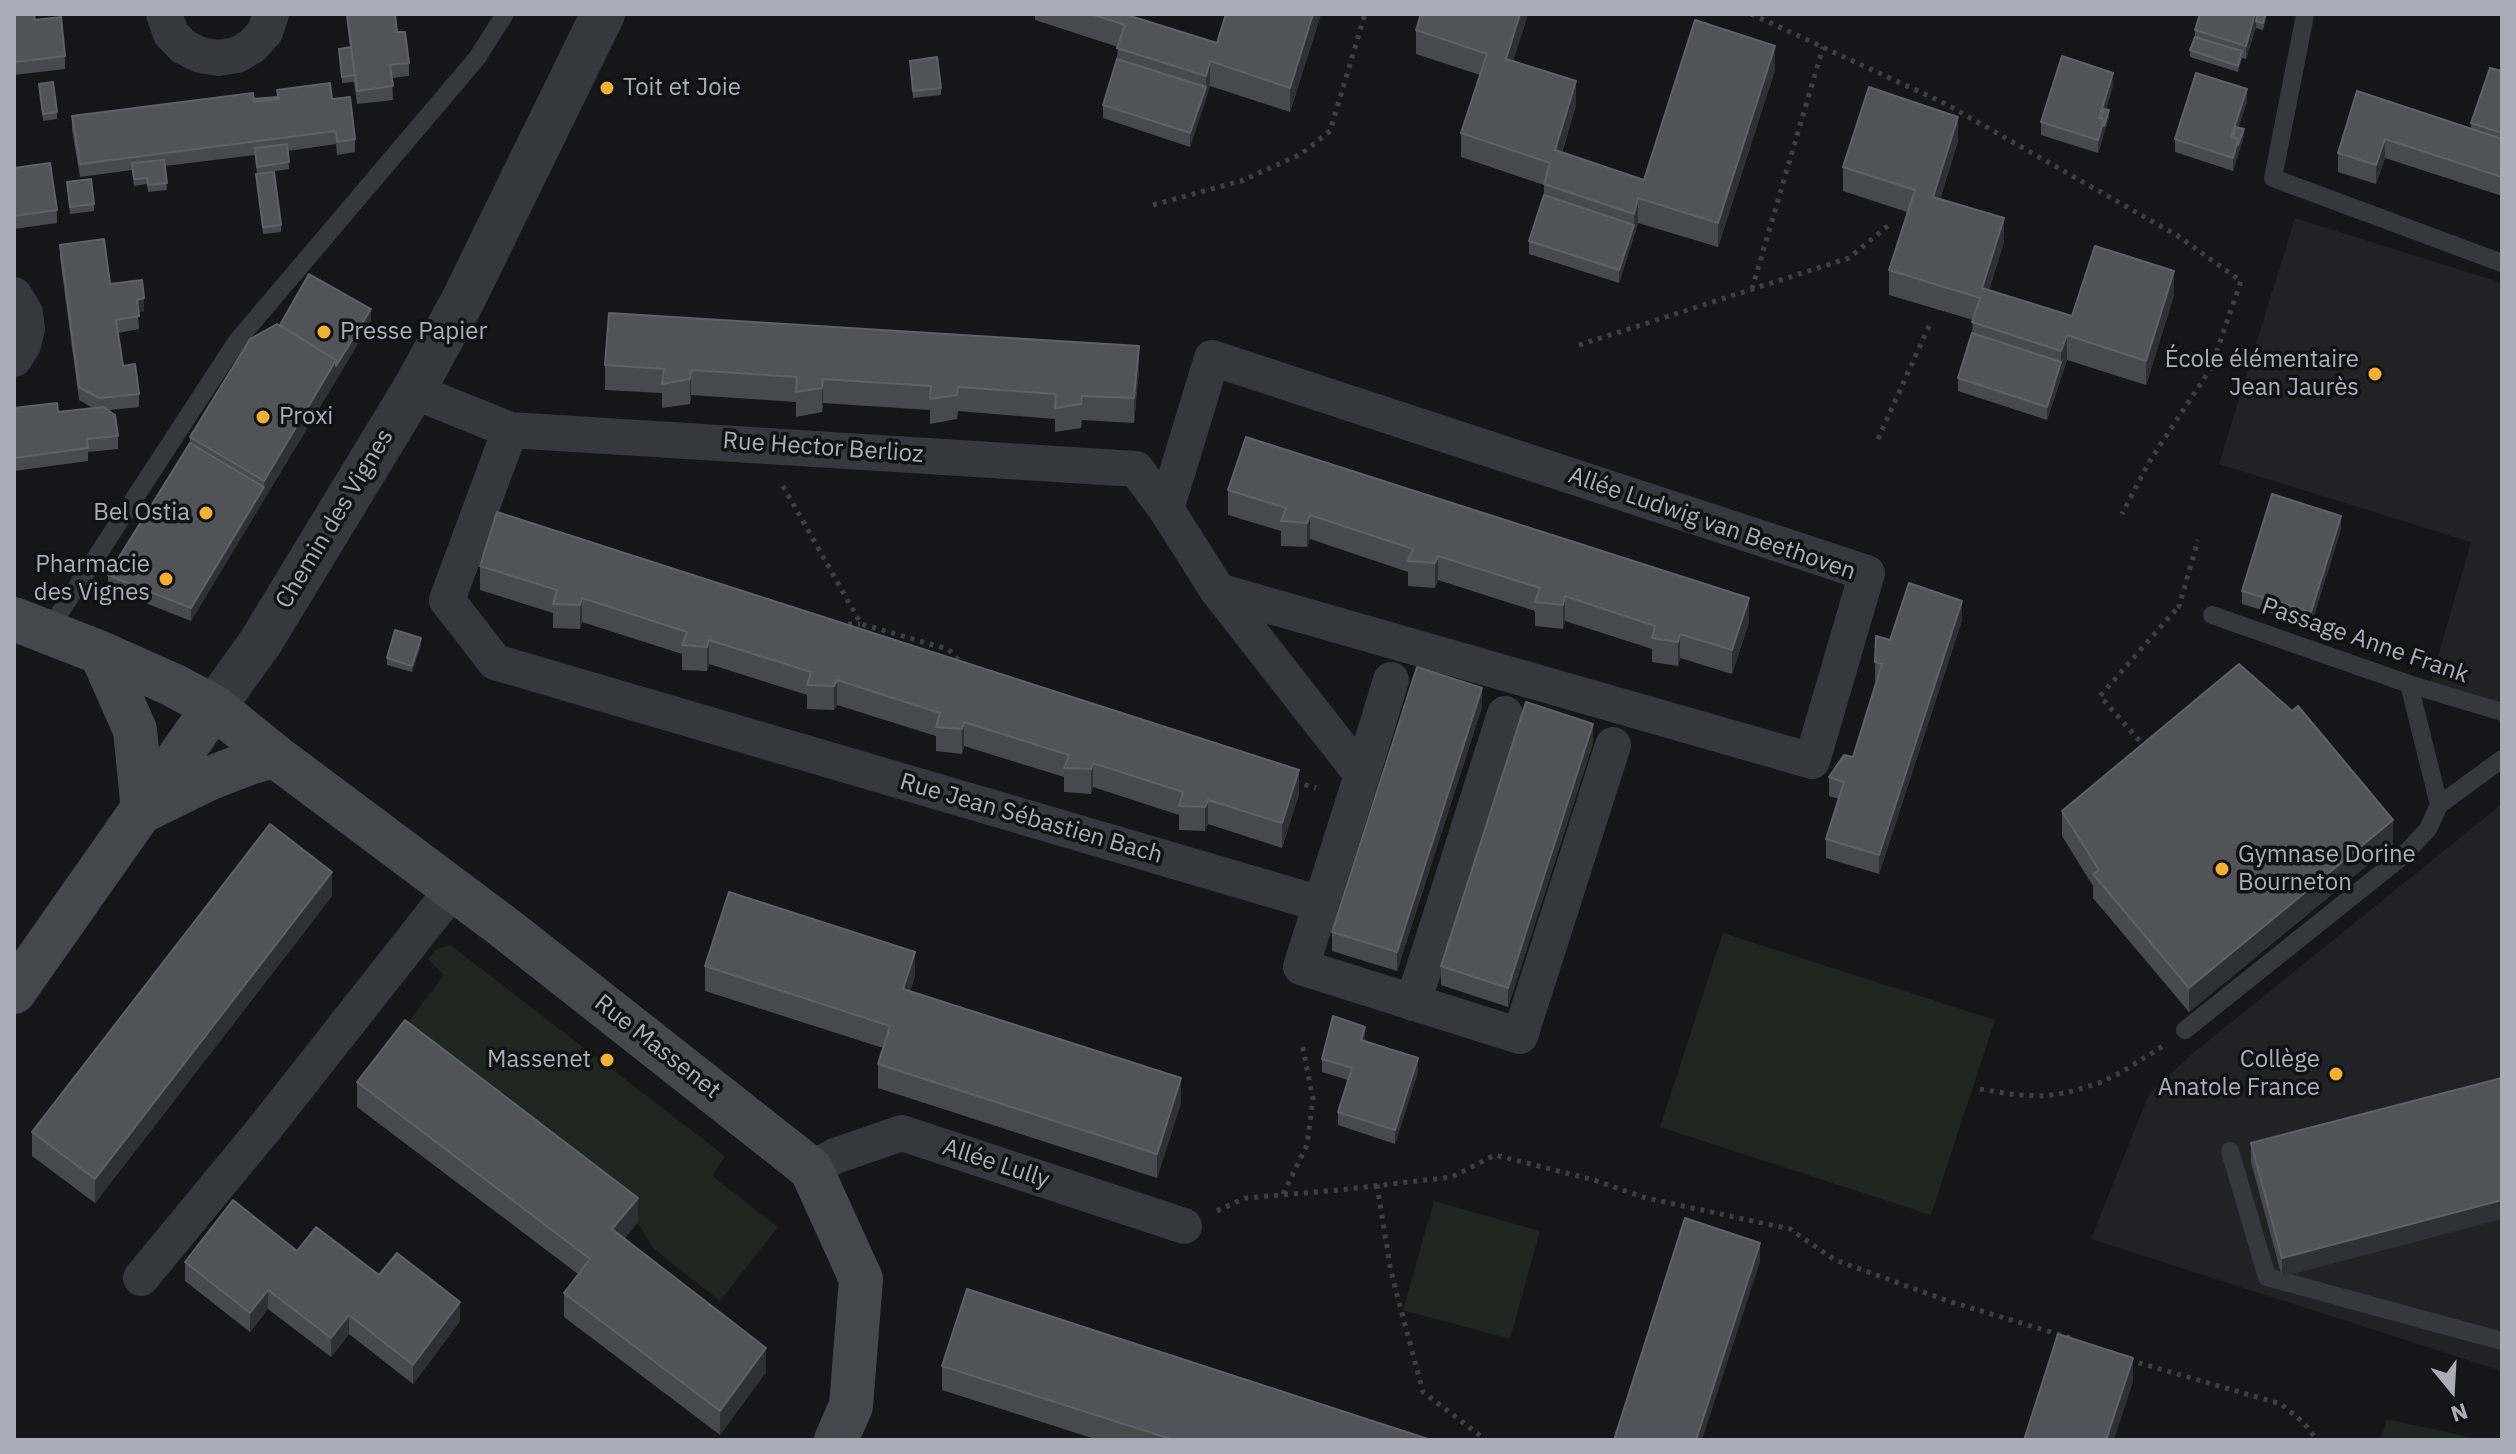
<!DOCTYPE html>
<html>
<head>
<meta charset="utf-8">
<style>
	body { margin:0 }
	#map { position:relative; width:2516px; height:1454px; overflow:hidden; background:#161618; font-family:"IBM Plex Sans",sans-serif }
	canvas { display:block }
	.frame { position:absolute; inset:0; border:16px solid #a8adb8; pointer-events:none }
	.north { position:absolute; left:2412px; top:1350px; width:80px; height:80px; -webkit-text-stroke:6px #111113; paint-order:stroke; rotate:162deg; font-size:22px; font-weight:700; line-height:32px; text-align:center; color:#a8adb8 }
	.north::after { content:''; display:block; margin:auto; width:28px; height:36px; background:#a8adb8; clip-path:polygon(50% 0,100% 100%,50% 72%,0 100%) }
</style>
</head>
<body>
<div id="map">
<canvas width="2516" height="1454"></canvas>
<div class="frame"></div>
<div class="north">N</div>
</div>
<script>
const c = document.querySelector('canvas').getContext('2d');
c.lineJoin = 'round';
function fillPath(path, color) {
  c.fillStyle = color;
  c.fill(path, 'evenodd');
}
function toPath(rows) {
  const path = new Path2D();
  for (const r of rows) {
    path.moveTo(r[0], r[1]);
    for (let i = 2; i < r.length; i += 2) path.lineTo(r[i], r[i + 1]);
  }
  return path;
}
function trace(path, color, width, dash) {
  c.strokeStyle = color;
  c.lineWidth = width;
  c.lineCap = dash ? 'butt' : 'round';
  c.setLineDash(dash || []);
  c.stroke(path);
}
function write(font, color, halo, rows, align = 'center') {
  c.font = font + ' "IBM Plex Sans",sans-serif';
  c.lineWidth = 7;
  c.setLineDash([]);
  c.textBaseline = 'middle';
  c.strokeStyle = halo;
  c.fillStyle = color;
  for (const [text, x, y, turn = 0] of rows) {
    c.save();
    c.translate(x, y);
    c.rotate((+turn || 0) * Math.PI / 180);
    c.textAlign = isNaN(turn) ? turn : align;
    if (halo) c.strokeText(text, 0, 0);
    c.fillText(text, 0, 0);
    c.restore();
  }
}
fillPath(toPath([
	[2295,218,2502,283,2502,707,2430,684,2471,542,2219,464],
	[2502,804,2502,1371,2091,1239,2149,1094,2192,1054]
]), '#222225');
fillPath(toPath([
	[1723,933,1995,1020,1931,1215,1660,1127],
	[450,945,725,1156,712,1176,778,1227,720,1301,654,1249,637,1222,396,1038,444,975,428,959,435,950],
	[1434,1201,1540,1231,1510,1339,1403,1310],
	[2386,1419,2474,1438,2473,1440,2381,1440]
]), '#1e261f');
trace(toPath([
	[1751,14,1944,103,2178,236,2241,281,2211,368,2149,462,2122,514],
	[1153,205,1241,181,1301,154,1330,131,1365,14],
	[1752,289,1823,47],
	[1579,345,1849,258,1890,224],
	[1878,439,1929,326],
	[783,486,861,624,948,649,963,665],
	[2181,607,2179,606,2198,540],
	[838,624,860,624],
	[2146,748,2100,696,2179,606],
	[1295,782,1316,788],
	[1980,1089,2016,1095,2045,1096,2069,1092,2099,1083,2122,1072,2163,1046],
	[1377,1185,1391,1272,1423,1392,1486,1440],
	[1283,1194,1307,1145,1313,1099,1302,1044],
	[1217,1211,1245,1198,1339,1190,1452,1177,1495,1155,1594,1180,1646,1198,1790,1229,1835,1260,1951,1302,2071,1338],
	[2129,1360,2281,1404,2303,1422,2317,1440]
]), '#3d3f44', 5, [4, 6]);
trace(toPath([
	[2305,15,2273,178,2502,263],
	[2212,615,2409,684,2502,712],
	[48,631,237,341,477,58,505,14],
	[2409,684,2439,805,2502,759],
	[2185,1030,2404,855,2428,829,2439,805],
	[2230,1151,2267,1277,2502,1341]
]), '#37383d', 18);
trace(toPath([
	[164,14,171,34,184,47,200,55,218,58,237,55,252,46,265,32,271,14],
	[14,295,25,313,27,329,23,345,14,359],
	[413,391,510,430,1136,469,1166,509,1218,591,1362,775,1321,904,495,662,447,600,510,430],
	[1166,509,1212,358,1867,573,1812,761,1218,591],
	[1362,775,1391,680],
	[1321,904,1301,967,1520,1036,1613,745],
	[1413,1003,1505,714],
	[811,1169,835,1156,902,1133,1184,1226],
	[141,1278,264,1129,453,889]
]), '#37383d', 36);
trace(toPath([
	[214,707,260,643,413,391,462,302,603,14]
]), '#37383d', 44);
trace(toPath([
	[14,619,101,653,173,685,214,707,275,756,505,928,811,1169,861,1279,851,1406,836,1440],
	[101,653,135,730,143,811],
	[145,810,208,779,249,763,275,756],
	[14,992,214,707]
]), '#45474d', 44);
fillPath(toPath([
	[346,14,395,14,397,32,409,63,409,76,392,78,393,100,357,104,354,82,342,83,339,49,350,48],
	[1035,14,1135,14,1134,18,1217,43,1321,14,1290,112,1210,86,1190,147,1103,118,1103,105,1117,59,1118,47,1035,20],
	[1421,14,1528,14,1513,61,1576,105,1562,153,1644,180,1775,70,1718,247,1638,223,1619,283,1529,254,1529,241,1544,195,1544,185,1461,157,1461,133,1480,75,1416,54,1416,30],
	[2267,14,2263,30,2256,28,2256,27,2246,59,2242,58,2238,72,2190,57,2190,50,2195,37,2195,30],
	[14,15,35,20,65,56,65,69,14,75],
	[910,61,941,88,941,95,913,98],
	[2502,71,2502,196,2385,158,2376,184,2338,172,2338,153,2357,91,2471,129,2471,123],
	[39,84,57,112,57,119,43,121],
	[2113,86,2106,109,2109,117,2098,153,2041,135,2041,122],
	[277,90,332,99,355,139,355,152,337,155,336,144,288,151,289,169,257,174,255,155,165,166,167,190,148,192,147,184,134,186,132,170,80,177,72,130,72,116,277,97],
	[2247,102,2238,127,2244,136,2233,171,2175,152,2175,139],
	[1958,141,1940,199,2004,242,1989,290,2072,316,2174,295,2146,385,2067,360,2047,420,1958,391,1958,378,1972,333,1973,320,1889,295,1889,270,1907,212,1843,191,1843,167],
	[14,168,57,210,57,223,14,229],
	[256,174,281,225,281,232,263,234],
	[67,182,94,204,94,211,70,214],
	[60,245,144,311,138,312,139,329,118,333,123,366,139,394,139,407,109,410,118,436,118,449,88,452,88,461,14,471,14,408,58,412,93,408,79,400,60,258],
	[371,322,191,621,108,588,108,575,190,443,190,437,280,325],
	[605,365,1139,370,1134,423,1082,420,1081,428,1055,432,1055,419,958,411,957,419,930,424,930,410,823,403,822,412,796,417,796,402,691,395,690,404,662,408,662,393,605,390],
	[1228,490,1749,622,1732,674,1680,658,1678,666,1652,662,1652,649,1565,621,1563,629,1535,626,1535,611,1438,580,1435,588,1408,586,1408,572,1310,539,1307,547,1281,546,1281,531,1228,515],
	[2341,529,2311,625,2242,604,2242,591],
	[480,566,1299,794,1282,848,1208,824,1205,831,1179,830,1179,815,1093,787,1091,794,1064,792,1064,777,964,746,962,754,936,751,936,736,837,705,834,710,807,709,807,695,709,664,707,671,682,670,682,654,582,622,580,629,553,628,553,613,480,590],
	[1962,620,1879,874,1826,858,1826,839,1839,799,1829,796,1829,777,1853,757,1876,682,1875,681,1875,662,1890,640],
	[421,645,412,672,387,665,387,658],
	[1482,707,1397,971,1332,951,1332,932],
	[1593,743,1508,1007,1441,985,1441,966],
	[2062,811,2393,844,2189,1012,2093,898,2093,886,2062,836],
	[332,896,95,1203,32,1156,32,1132],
	[705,966,915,976,910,991,1181,1103,1157,1178,878,1088,878,1064,883,1048,705,991],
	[1365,1040,1365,1042,1418,1072,1395,1144,1338,1125,1338,1112,1348,1080,1322,1072,1322,1059],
	[2502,1078,2282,1277,2251,1162,2251,1143],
	[357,1082,638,1222,624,1239,766,1372,720,1435,564,1317,564,1293,578,1274,357,1107],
	[297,1251,379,1275,460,1321,413,1384,349,1334,331,1357,268,1309,250,1332,185,1281,185,1262],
	[942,1366,1431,1440,1098,1440,942,1390]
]), '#47494d');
fillPath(toPath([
	[1313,14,1321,14,1290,112,1290,88],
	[1520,14,1528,14,1506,83,1506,59],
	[2255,14,2259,14,2256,21,2256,27,2246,59,2246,46],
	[1775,46,1775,70,1718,247,1718,223],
	[2242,51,2242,58,2238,72,2238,66],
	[1210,61,1210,86,1206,100,1206,76],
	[2113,73,2113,86,2101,125,2099,118],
	[1576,81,1576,105,1555,175,1555,150],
	[1206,87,1206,100,1190,147,1190,133],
	[2247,89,2247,102,2233,144,2231,137],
	[2109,110,2109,117,2104,133,2104,126],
	[1958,117,1958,141,1933,221,1933,197],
	[2104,119,2104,133,2098,153,2098,140],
	[2244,129,2244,136,2233,171,2233,158,2238,139],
	[2385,139,2385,158,2376,184,2376,165],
	[1638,198,1638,223,1619,283,1619,270,1634,225,1634,214],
	[2004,218,2004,242,1982,312,1982,288],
	[2174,271,2174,295,2146,385,2146,361],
	[144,298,144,311,137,313,137,300],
	[371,309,371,322,191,621,191,608,264,487,264,481,336,360],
	[2067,335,2067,360,2047,420,2047,407,2061,362,2061,351],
	[1139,346,1139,370,1134,423,1134,398],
	[691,370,691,395,690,404,690,379],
	[823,379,823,403,822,412,822,388],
	[1310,515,1310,539,1307,547,1307,523],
	[2341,516,2341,529,2311,625,2311,612],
	[1438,556,1438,580,1435,588,1435,563],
	[1565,596,1565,621,1563,629,1563,605],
	[582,598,582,622,580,629,580,605],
	[1749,598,1749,622,1732,674,1732,650],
	[1962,601,1962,620,1879,874,1879,855],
	[1680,634,1680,658,1678,666,1678,642],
	[421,638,421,645,412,672,412,666],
	[709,640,709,664,707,671,707,647],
	[837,680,837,705,834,710,834,686],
	[1482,688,1482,707,1397,971,1397,952],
	[964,722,964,746,962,754,962,729],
	[1593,724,1593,743,1508,1007,1508,988],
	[1093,763,1093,787,1091,794,1091,769],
	[1299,770,1299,794,1282,848,1282,823],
	[1208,800,1208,824,1205,831,1205,807],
	[2393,820,2393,844,2189,1012,2189,988],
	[332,872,332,896,95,1203,95,1179],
	[915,952,915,976,903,1013,903,989],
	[1365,1027,1365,1040,1361,1053,1361,1040],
	[1418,1058,1418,1072,1395,1144,1395,1130],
	[1181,1078,1181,1103,1157,1178,1157,1154],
	[638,1198,638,1222,612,1254,612,1229],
	[2502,1200,2502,1219,2282,1277,2282,1258],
	[1760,1243,1760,1262,1702,1440,1696,1440],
	[268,1290,268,1309,250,1332,250,1313],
	[460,1302,460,1321,413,1384,413,1365],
	[349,1315,349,1334,331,1357,331,1338],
	[766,1348,766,1372,720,1435,720,1411],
	[2133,1358,2133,1382,2114,1440,2106,1440]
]), '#2f3033');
const building = toPath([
	[22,14,34,14,35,20,61,17,65,56,14,62,14,15,22,14],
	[347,14,395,14,397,32,405,32,409,63,390,65,393,86,357,91,347,14],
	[1091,14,1128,14,1127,15,1217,43,1226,14,1313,14,1290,88,1210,61,1206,76,1117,48,1125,25,1091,14],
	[1421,14,1520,14,1506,59,1576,81,1555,150,1644,180,1695,20,1775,46,1718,223,1638,198,1634,214,1544,184,1550,163,1461,133,1487,54,1416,30,1421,14],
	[2200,14,2255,14,2246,46,2195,30,2200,14],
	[2258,14,2265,14,2263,23,2256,21,2258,14],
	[2195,37,2242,51,2238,66,2190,50,2195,37],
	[351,47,355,75,342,77,339,49,351,47],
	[2062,56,2113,73,2099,118,2104,119,2098,140,2041,122,2062,56],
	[937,57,941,88,913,91,910,61,937,57],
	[1117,59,1206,87,1190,133,1103,105,1117,59],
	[2490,68,2502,71,2502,133,2471,123,2490,68],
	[2196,73,2247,89,2231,137,2238,139,2233,158,2175,139,2196,73],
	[53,82,57,112,43,114,39,84,53,82],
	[330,83,332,99,350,97,355,139,337,142,336,131,80,164,72,116,253,93,254,102,279,99,277,90,330,83],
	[1869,87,1958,117,1933,197,2004,218,1982,288,2072,316,2095,246,2174,271,2146,361,2067,335,2061,351,1972,322,1980,298,1889,270,1915,190,1843,167,1869,87],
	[2357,91,2502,139,2502,177,2385,139,2376,165,2338,153,2357,91],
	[277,97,278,99,254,102,253,99,277,97],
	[2104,109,2109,110,2104,126,2104,119,2101,119,2104,109],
	[2236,127,2244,129,2238,145,2238,139,2233,137,2236,127],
	[287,144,289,162,257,167,255,148,287,144],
	[164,160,167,183,148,185,147,178,134,179,132,163,164,160],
	[50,163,57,210,14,216,14,168,50,163],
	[274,172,281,225,263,227,256,174,274,172],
	[91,179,94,204,70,207,67,182,91,179],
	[1544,195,1634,225,1619,270,1529,241,1544,195],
	[104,239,110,284,142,280,144,298,137,300,139,316,116,320,123,366,135,364,139,394,99,398,79,387,60,245,104,239],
	[309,274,371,309,336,366,336,360,280,325,309,274],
	[609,313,1139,346,1134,398,1082,396,1081,404,1055,408,1056,394,958,387,957,395,930,399,931,386,823,379,822,388,796,392,797,377,691,370,690,379,662,384,664,369,605,365,609,313],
	[277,324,336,360,264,481,190,437,250,339,277,324],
	[1972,333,2061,362,2047,407,1958,378,1972,333],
	[57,403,58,412,103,407,115,415,118,436,87,439,88,448,14,458,14,408,57,403],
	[1246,437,1749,598,1732,650,1680,634,1678,642,1652,638,1655,626,1565,596,1563,605,1535,602,1540,588,1438,556,1435,563,1408,561,1413,549,1310,515,1307,523,1281,521,1286,508,1228,490,1246,437],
	[190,443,264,487,191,608,108,575,190,443],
	[2272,494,2341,516,2311,612,2242,591,2272,494],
	[497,512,1299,770,1282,823,1208,800,1205,807,1179,806,1183,792,1093,763,1091,769,1064,768,1069,755,964,722,962,729,936,727,940,713,837,680,834,686,807,685,811,672,709,640,707,647,682,645,687,632,582,598,580,605,553,604,557,590,480,566,497,512],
	[1909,583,1962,601,1879,855,1826,839,1844,782,1829,777,1844,755,1853,757,1882,664,1875,662,1876,636,1890,640,1909,583],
	[395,630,421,638,412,666,387,658,395,630],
	[2239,664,2292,711,2298,706,2393,820,2189,988,2093,874,2099,870,2062,811,2239,664],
	[1417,667,1482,688,1397,952,1332,932,1417,667],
	[1526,702,1593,724,1508,988,1441,966,1526,702],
	[270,824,332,872,95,1179,32,1132,270,824],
	[729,892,915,952,903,989,1181,1078,1157,1154,878,1064,890,1026,705,966,729,892],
	[1333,1016,1365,1027,1361,1040,1418,1058,1395,1130,1338,1112,1352,1068,1322,1059,1333,1016],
	[405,1020,638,1198,612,1229,766,1348,720,1411,564,1293,590,1259,357,1082,405,1020],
	[2502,1078,2502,1200,2282,1258,2251,1143,2502,1078],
	[233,1200,297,1251,316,1227,379,1275,397,1253,460,1302,413,1365,349,1315,331,1338,268,1290,250,1313,185,1262,233,1200],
	[1685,1218,1760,1243,1696,1440,1614,1440,1685,1218],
	[967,1289,1431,1440,1174,1440,942,1366,967,1289],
	[2058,1334,2133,1358,2106,1440,2024,1440,2058,1334]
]);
fillPath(building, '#525359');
trace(building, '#5f6168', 2);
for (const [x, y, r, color] of [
	[607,88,8,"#f2b134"],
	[324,332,8,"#f2b134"],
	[2375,374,8,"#f2b134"],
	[263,417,8,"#f2b134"],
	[206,513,8,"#f2b134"],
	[166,579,8,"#f2b134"],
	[2222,869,8,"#f2b134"],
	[607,1060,8,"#f2b134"],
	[2336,1074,8,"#f2b134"]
]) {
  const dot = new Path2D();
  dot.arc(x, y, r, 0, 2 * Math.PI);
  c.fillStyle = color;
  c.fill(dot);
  trace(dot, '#111113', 3);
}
write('24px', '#a8adb8', '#111113', [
	["Toit et Joie",623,88,"left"],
	["Presse Papier",340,332,"left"],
	["École élémentaire",2359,360],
	["Jean Jaurès",2359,388],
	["Proxi",279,417,"left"],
	["Bel Ostia",190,513],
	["Pharmacie",150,565],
	["des Vignes",150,593],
	["Gymnase Dorine",2238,855,"left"],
	["Bourneton",2238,883,"left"],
	["Massenet",591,1060],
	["Collège",2320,1060],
	["Anatole France",2320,1088]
], 'right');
write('24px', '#a8adb8', '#111113', [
	["Rue Hector Berlioz",823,448,4],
	["Chemin des Vignes",335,519,-59],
	["Allée Ludwig van Beethoven",1712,524,19],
	["Passage Anne Frank",2365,641,19],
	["Rue Jean Sébastien Bach",1031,819,16],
	["Rue Massenet",657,1047,38],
	["Allée Lully",996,1164,18]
]);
</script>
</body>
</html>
